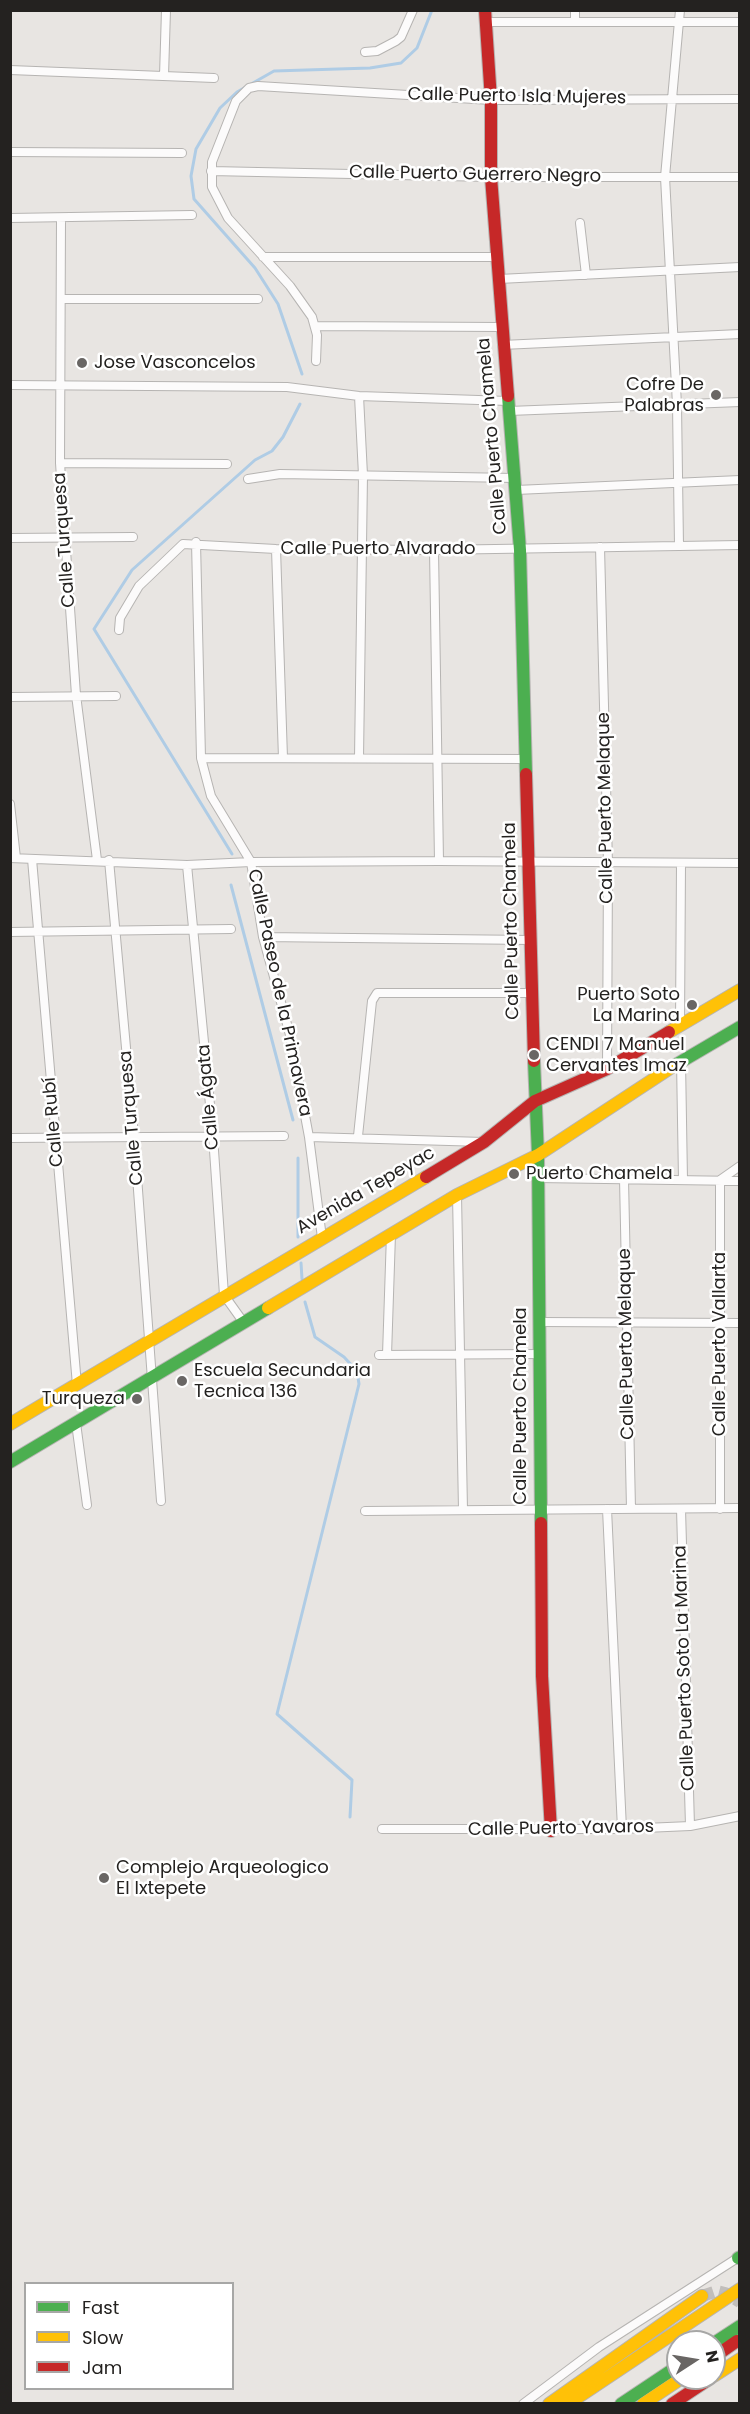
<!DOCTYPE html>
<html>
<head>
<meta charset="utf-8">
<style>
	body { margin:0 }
	#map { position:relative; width:750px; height:2414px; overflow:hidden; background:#e8e5e2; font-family:Poppins,sans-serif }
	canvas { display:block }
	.frame { position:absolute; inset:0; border:12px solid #242220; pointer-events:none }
	.legend { position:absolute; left:24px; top:2282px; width:210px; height:108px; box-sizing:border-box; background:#fff; border:2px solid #a7a7a6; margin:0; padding:8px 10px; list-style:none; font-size:18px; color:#242220 }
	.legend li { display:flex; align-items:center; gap:12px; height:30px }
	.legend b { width:30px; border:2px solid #a7a7a6 }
	.north { position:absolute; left:666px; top:2330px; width:60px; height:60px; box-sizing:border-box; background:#fff; border:2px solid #a7a7a6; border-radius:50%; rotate:78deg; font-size:16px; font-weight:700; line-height:24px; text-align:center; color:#242220 }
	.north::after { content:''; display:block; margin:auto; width:21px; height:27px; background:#696664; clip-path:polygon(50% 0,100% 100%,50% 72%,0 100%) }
</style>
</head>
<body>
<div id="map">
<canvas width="750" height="2414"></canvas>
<div class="frame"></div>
<ul class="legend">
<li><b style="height:8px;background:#4caf50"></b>Fast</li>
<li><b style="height:8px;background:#ffc107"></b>Slow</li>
<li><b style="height:8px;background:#c62828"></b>Jam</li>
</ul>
<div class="north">N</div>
</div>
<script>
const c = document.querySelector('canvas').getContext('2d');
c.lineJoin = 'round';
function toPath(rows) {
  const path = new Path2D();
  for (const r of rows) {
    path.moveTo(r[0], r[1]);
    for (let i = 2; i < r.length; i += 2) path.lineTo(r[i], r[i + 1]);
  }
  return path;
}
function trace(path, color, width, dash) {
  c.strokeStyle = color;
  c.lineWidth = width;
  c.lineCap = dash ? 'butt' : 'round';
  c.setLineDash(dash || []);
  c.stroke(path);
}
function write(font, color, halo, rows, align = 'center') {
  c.font = font + ' Poppins,sans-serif';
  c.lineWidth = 5;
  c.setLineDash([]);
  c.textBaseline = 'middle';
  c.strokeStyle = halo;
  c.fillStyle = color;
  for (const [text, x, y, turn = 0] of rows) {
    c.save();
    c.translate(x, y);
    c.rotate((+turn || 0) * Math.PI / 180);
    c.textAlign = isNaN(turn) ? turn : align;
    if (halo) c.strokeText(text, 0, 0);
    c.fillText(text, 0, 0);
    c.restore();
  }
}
trace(toPath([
	[302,374,278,304,255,268,194,199,191,176,196,149,220,108,237,92,274,71,370,68,401,63,417,48,432,10],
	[232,854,94,629,132,570,255,460,272,451,283,437,300,404],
	[231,885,293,1120],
	[298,1158,298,1237],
	[301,1263,302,1279],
	[305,1302,315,1337,344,1357,357,1371,359,1384,277,1714,352,1780,350,1817]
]), '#afcce5', 3);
trace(toPath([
	[702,2296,717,2291,725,2293,740,2302]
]), '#c1bebb', 12, [12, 6]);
const street = toPath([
	[575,10,575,22],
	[487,22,740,22],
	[365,52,377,51,396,41,401,37,413,10],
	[10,70,214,78],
	[164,76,166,10],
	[10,152,182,153],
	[211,171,491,177,740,177],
	[10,218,192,215],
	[61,218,60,463,76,695,97,860],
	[580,223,586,275],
	[263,257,498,257],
	[499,279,740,267],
	[63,299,258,299],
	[316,326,501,327],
	[502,345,740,334],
	[316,361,317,335,312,317,290,286,228,218,212,187,212,162,236,101,249,88,258,86,491,100,740,99],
	[10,385,287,387,359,396,508,401],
	[359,396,363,475,359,758],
	[509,411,740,402],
	[60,463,227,464],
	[248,479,280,474,515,478],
	[516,490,740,480],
	[10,538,133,537],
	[196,542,201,758,211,796,251,862,263,937,290,1035,309,1137,322,1238],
	[679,546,677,405,665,177,680,10],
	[600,547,608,864,607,1069],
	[276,549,283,758],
	[434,550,439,861],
	[119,630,120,618,139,586,183,544,276,549,434,550,740,545],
	[10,697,116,696],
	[201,758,526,759],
	[10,804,16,858],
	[10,858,187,865,251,862,439,861,740,863],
	[32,859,77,1385],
	[109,860,134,1136,161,1501],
	[187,865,213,1136,224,1295,244,1323],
	[10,932,231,929],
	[263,937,531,940],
	[680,1026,681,863],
	[681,1061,683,1180],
	[358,1136,372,1001,377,993,531,993],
	[309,1137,484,1142],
	[10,1138,284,1136],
	[538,1178,740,1181],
	[624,1179,631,1509],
	[457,1195,463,1510],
	[540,1322,740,1323],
	[379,1355,540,1354],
	[387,1355,391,1234],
	[76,1423,87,1505],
	[607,1509,622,1829],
	[681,1509,690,1826],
	[720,1509,720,1180,740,1166],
	[365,1511,740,1508],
	[382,1829,622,1829,690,1826,740,1816],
	[523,2404,599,2347,739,2257]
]);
const fast = toPath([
	[508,396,520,550,526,774],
	[534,1061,538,1155,541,1523],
	[672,1067,740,1027],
	[10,1462,268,1308],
	[738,2258,740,2257],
	[714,2343,740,2326],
	[621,2404,678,2366]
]);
const slow = toPath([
	[669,1032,740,990],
	[268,1308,457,1195,538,1155,672,1067],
	[10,1424,426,1177],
	[714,2376,740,2359],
	[549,2404,702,2296],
	[568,2404,740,2289],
	[643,2404,682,2378]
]);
const jam = toPath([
	[485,10,491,100,491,177,508,396],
	[526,774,534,1061],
	[426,1177,484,1142,535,1101,607,1069,669,1032],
	[541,1523,542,1676,551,1831],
	[714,2357,737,2341],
	[672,2404,711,2378]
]);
trace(street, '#b6b4b2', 10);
trace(fast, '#b6b4b2', 14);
trace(slow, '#b6b4b2', 14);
trace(jam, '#b6b4b2', 14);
trace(street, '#fcfbfb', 8);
trace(fast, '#4caf50', 12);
trace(slow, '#ffc107', 12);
trace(jam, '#c62828', 12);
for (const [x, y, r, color] of [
	[82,363,6,"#696664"],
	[716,395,6,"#696664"],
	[692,1005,6,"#696664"],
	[534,1055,6,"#696664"],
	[514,1174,6,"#696664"],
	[182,1381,6,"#696664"],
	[137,1399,6,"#696664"],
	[104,1878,6,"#696664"]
]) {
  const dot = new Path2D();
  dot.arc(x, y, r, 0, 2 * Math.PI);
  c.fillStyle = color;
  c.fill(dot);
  trace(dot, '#fff', 2);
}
write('18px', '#242220', '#fff', [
	["Calle Puerto Isla Mujeres",517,97,1],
	["Calle Puerto Guerrero Negro",475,175,1],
	["Calle Puerto Chamela",493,436,-95],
	["Calle Turquesa",65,540,-94],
	["Calle Puerto Alvarado",378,549],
	["Calle Puerto Melaque",606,808,-91],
	["Calle Puerto Chamela",512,921,-91],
	["Calle Paseo de la Primavera",279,993,78],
	["Calle Ágata",209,1097,-95],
	["Calle Turquesa",132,1118,-95],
	["Calle Rubí",54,1122,-95],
	["Avenida Tepeyac",366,1191,-30],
	["Calle Puerto Melaque",627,1344,-91],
	["Calle Puerto Vallarta",720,1344,-90],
	["Calle Puerto Chamela",521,1406,-90],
	["Calle Puerto Soto La Marina",685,1668,-92],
	["Calle Puerto Yavaros",561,1829,-1]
]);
write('18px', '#242220', '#fff', [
	["Jose Vasconcelos",94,363],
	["Cofre De",704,385,"right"],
	["Palabras",704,406,"right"],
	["Puerto Soto",680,995,"right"],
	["La Marina",680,1016,"right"],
	["CENDI 7 Manuel",546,1045],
	["Cervantes Imaz",546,1066],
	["Puerto Chamela",526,1174],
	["Escuela Secundaria",194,1371],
	["Tecnica 136",194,1392],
	["Turqueza",125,1399,"right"],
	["Complejo Arqueologico",116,1868],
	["El Ixtepete",116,1889]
], 'left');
</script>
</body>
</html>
